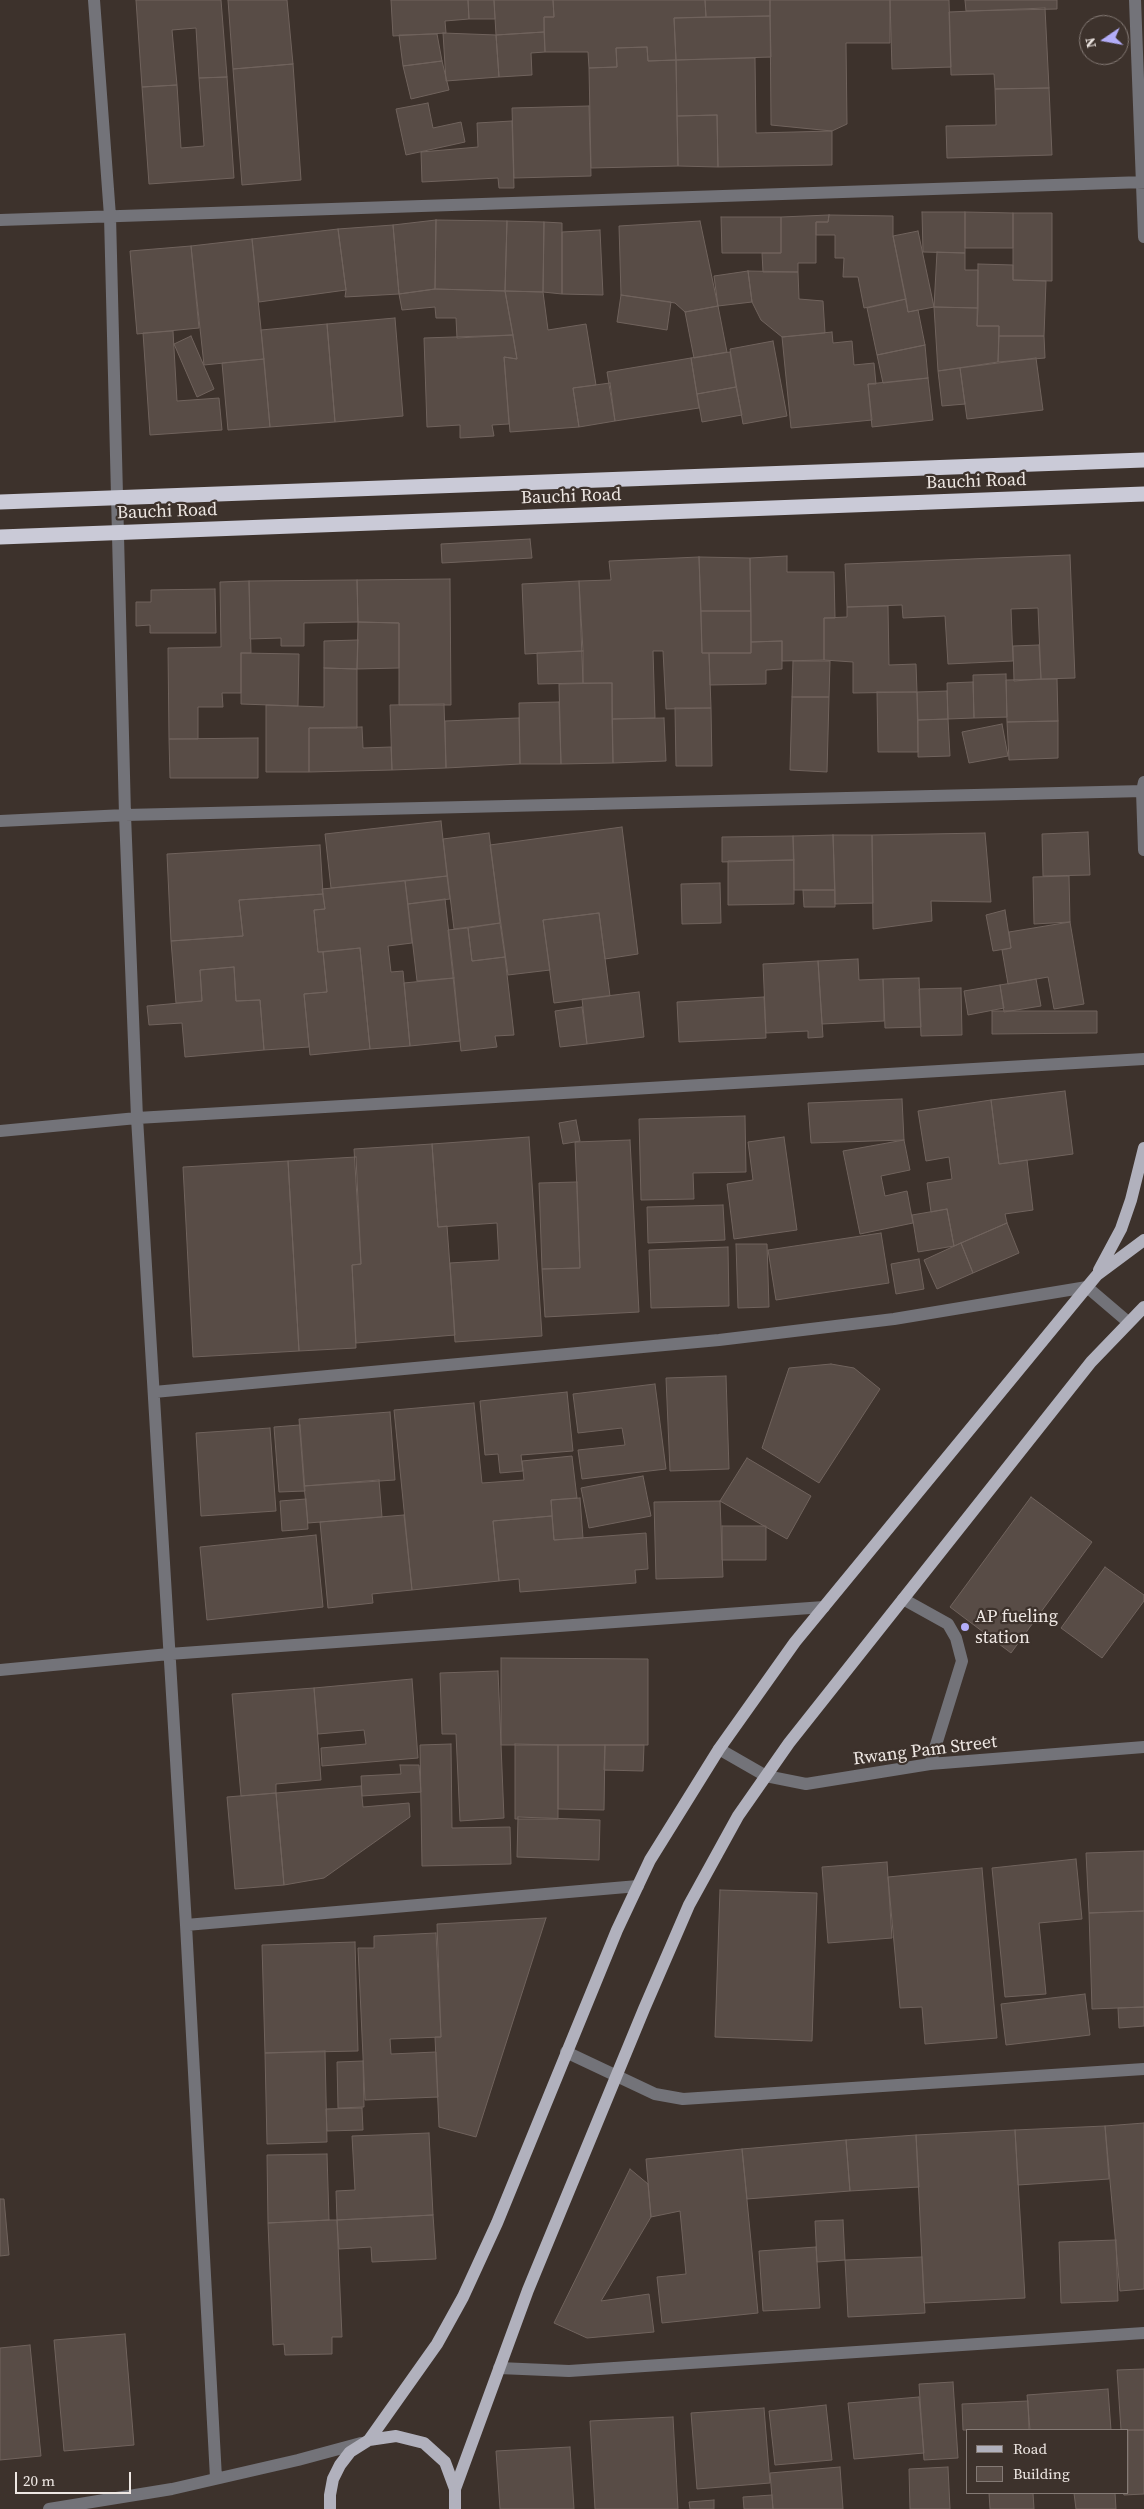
<!DOCTYPE html>
<html>
<head>
<meta charset="utf-8">
<style>
	body { margin:0 }
	#map { position:relative; width:1144px; height:2509px; overflow:hidden; background:#3d322c; font-family:"Source Serif 4",serif }
	canvas { display:block }
	.legend { position:absolute; left:966px; top:2429px; width:162px; height:65px; box-sizing:border-box; background:#3d322c; border:1px solid #847a75; margin:0; padding:6px 9px; list-style:none; font-size:15px; color:#eee7e3 }
	.legend li { display:flex; align-items:center; gap:10px; height:25px }
	.legend b { width:25px; border:1px solid #847a75 }
	.north { position:absolute; left:1079px; top:15px; width:50px; height:50px; box-sizing:border-box; background:#3d322c; border:1px solid #847a75; border-radius:50%; rotate:258deg; font-size:14px; font-weight:700; line-height:20px; text-align:center; color:#eee7e3 }
	.north::after { content:''; display:block; margin:auto; width:18px; height:22px; background:#b3adf9; clip-path:polygon(50% 0,100% 100%,50% 72%,0 100%) }
	.scale { position:absolute; left:15px; top:2472px; width:116px; height:22px; box-sizing:border-box; border:2px solid #eee7e3; border-top:0; padding-left:6px; font-size:15px; line-height:18px; white-space:nowrap; color:#eee7e3; -webkit-text-stroke:4px #3d322c; paint-order:stroke }
</style>
</head>
<body>
<div id="map">
<canvas width="1144" height="2509"></canvas>
<ul class="legend">
<li><b style="height:6px;background:#b1b1bd"></b>Road</li>
<li><b style="height:14px;background:#584c46"></b>Building</li>
</ul>
<div class="north">N</div>
<div class="scale">20 m</div>
</div>
<script>
const c = document.querySelector('canvas').getContext('2d');
c.lineJoin = 'round';
function fillPath(path, color) {
  c.fillStyle = color;
  c.fill(path, 'evenodd');
}
function toPath(rows) {
  const path = new Path2D();
  for (const r of rows) {
    path.moveTo(r[0], r[1]);
    for (let i = 2; i < r.length; i += 2) path.lineTo(r[i], r[i + 1]);
  }
  return path;
}
function trace(path, color, width, dash) {
  c.strokeStyle = color;
  c.lineWidth = width;
  c.lineCap = dash ? 'butt' : 'round';
  c.setLineDash(dash || []);
  c.stroke(path);
}
function write(font, color, halo, rows, align = 'center') {
  c.font = font + ' "Source Serif 4",serif';
  c.lineWidth = 4.5;
  c.setLineDash([]);
  c.textBaseline = 'middle';
  c.strokeStyle = halo;
  c.fillStyle = color;
  for (const [text, x, y, turn = 0] of rows) {
    c.save();
    c.translate(x, y);
    c.rotate((+turn || 0) * Math.PI / 180);
    c.textAlign = isNaN(turn) ? turn : align;
    if (halo) c.strokeText(text, 0, 0);
    c.fillText(text, 0, 0);
    c.restore();
  }
}
const building = toPath([
	[136,0,221,0,227,77,199,78,196,28,172,30,177,85,142,87,136,0],
	[228,0,287,0,293,64,233,69,228,0],
	[391,0,468,0,469,19,445,21,446,33,393,36,391,0],
	[468,0,494,0,495,19,469,19,468,0],
	[494,0,553,0,554,17,544,17,544,32,496,35,494,0],
	[553,0,705,0,706,17,674,18,676,60,648,61,647,47,616,48,617,67,589,68,588,52,545,52,544,17,554,17,553,0],
	[705,0,770,0,770,16,706,17,705,0],
	[770,0,890,0,890,43,846,43,847,124,832,131,771,125,770,0],
	[890,0,949,0,951,67,892,69,890,0],
	[965,0,1057,0,1057,9,966,11,965,0],
	[1045,8,1049,88,995,89,994,74,951,75,949,12,1045,8],
	[770,16,771,57,676,60,674,18,770,16],
	[544,32,545,52,531,53,532,75,499,77,496,35,544,32],
	[443,33,496,35,499,77,446,81,443,33],
	[437,34,442,61,403,66,399,35,437,34],
	[647,47,648,61,676,60,678,166,591,168,589,68,617,67,616,48,647,47],
	[755,58,756,133,832,131,832,165,718,167,717,115,677,116,676,60,755,58],
	[442,61,449,90,411,99,403,66,442,61],
	[293,64,301,180,242,185,233,69,293,64],
	[227,77,234,178,149,184,142,87,177,85,181,148,204,146,199,78,227,77],
	[1049,88,1052,155,947,158,946,126,996,125,995,89,1049,88],
	[428,103,433,128,461,122,465,142,406,155,396,109,428,103],
	[589,106,591,176,514,178,512,108,589,106],
	[717,115,718,167,678,166,677,116,717,115],
	[512,121,514,188,499,188,498,178,422,182,421,152,478,147,477,123,512,121],
	[922,212,965,212,965,253,923,252,922,212],
	[965,212,1013,213,1013,248,965,248,965,212],
	[1013,213,1052,213,1052,281,1013,280,1013,213],
	[829,215,828,222,816,222,816,263,798,263,798,272,763,272,762,253,781,253,781,217,829,215],
	[829,215,893,216,893,236,906,299,864,308,858,277,843,277,844,258,835,258,835,235,816,235,816,222,828,222,829,215],
	[721,217,781,217,781,253,722,253,721,217],
	[436,220,435,289,399,294,393,225,436,220],
	[436,220,507,221,505,291,435,289,436,220],
	[507,221,544,222,543,292,505,291,507,221],
	[700,221,718,306,685,312,675,303,621,295,619,226,700,221],
	[544,222,562,223,562,294,543,292,544,222],
	[393,225,399,294,345,297,346,290,338,229,393,225],
	[338,229,346,290,259,302,252,239,338,229],
	[600,230,603,295,562,294,562,232,600,230],
	[918,231,934,307,908,312,893,236,918,231],
	[252,239,264,359,204,365,191,246,252,239],
	[191,246,199,328,137,334,130,251,191,246],
	[937,252,965,253,965,270,978,270,978,308,934,307,937,252],
	[978,264,1013,265,1013,280,1046,281,1044,336,999,336,999,326,977,326,978,264],
	[748,271,752,302,718,306,714,276,748,271],
	[748,271,798,272,799,299,823,301,825,333,782,337,761,320,752,302,748,271],
	[435,289,505,291,513,335,457,338,456,318,436,318,435,307,402,310,399,294,435,289],
	[505,291,543,292,548,330,586,324,596,385,573,388,579,427,510,432,504,357,517,359,505,291],
	[621,295,671,302,667,330,617,322,621,295],
	[906,299,908,312,918,310,925,345,877,355,867,308,906,299],
	[718,306,727,352,694,358,685,312,718,306],
	[934,307,978,308,977,326,999,326,998,362,938,371,934,307],
	[395,318,403,416,335,422,327,324,395,318],
	[327,324,335,422,270,427,261,330,327,324],
	[173,331,177,401,219,398,222,430,150,435,143,333,173,331],
	[832,332,833,343,852,341,854,365,874,363,876,384,868,384,872,420,791,428,782,337,832,332],
	[513,335,517,359,504,357,509,424,492,425,494,436,460,438,460,425,427,427,424,338,513,335],
	[191,336,214,389,197,397,174,344,191,336],
	[999,336,1044,336,1045,358,998,362,999,336],
	[773,341,787,416,743,424,730,349,773,341],
	[925,345,928,378,883,383,877,355,925,345],
	[730,352,736,387,697,394,691,358,730,352],
	[691,358,699,408,615,421,607,372,691,358],
	[1036,358,1043,410,967,419,960,368,1036,358],
	[264,359,270,427,228,430,222,363,264,359],
	[960,368,965,404,942,406,938,371,960,368],
	[928,378,933,420,872,427,868,384,928,378],
	[610,383,615,421,579,427,573,388,610,383],
	[736,387,742,415,702,422,697,394,736,387],
	[530,539,532,558,442,563,441,544,530,539],
	[1070,555,1075,678,1041,679,1038,608,1011,609,1013,661,948,664,945,616,903,618,902,605,847,607,845,564,1070,555],
	[787,556,787,572,834,572,835,618,824,618,824,660,782,661,782,641,751,642,750,558,787,556],
	[699,557,702,653,709,653,711,708,666,709,663,651,653,651,655,718,612,719,612,683,583,683,579,581,611,580,609,561,699,557],
	[699,557,750,558,751,611,701,611,699,557],
	[450,579,451,705,399,705,399,623,358,622,357,580,450,579],
	[357,580,358,622,304,623,304,646,281,646,281,638,250,639,249,581,357,580],
	[249,581,251,653,241,653,241,693,222,693,223,707,198,707,198,739,169,739,168,648,221,647,220,582,249,581],
	[579,581,583,651,525,654,522,584,579,581],
	[215,589,216,633,150,633,150,625,136,626,136,602,151,602,151,590,215,589],
	[888,606,889,665,916,664,917,692,853,693,853,662,824,660,824,618,847,617,847,607,888,606],
	[701,611,751,611,751,653,702,653,701,611],
	[358,622,399,623,399,668,357,669,358,622],
	[358,640,357,669,324,668,324,641,358,640],
	[782,641,782,669,766,670,766,684,710,685,709,653,751,653,751,642,782,641],
	[1039,645,1041,679,1014,681,1013,646,1039,645],
	[583,651,583,683,538,684,537,653,583,651],
	[241,653,299,654,298,706,241,704,241,653],
	[793,661,830,661,829,697,792,697,793,661],
	[324,668,357,669,357,728,309,728,309,772,266,772,266,705,324,707,324,668],
	[1006,674,1007,717,974,718,973,675,1006,674],
	[1057,679,1058,721,1007,722,1006,680,1057,679],
	[973,682,974,718,948,719,947,683,973,682],
	[612,683,613,763,561,764,559,684,612,683],
	[947,691,948,719,918,720,917,692,947,691],
	[877,692,917,692,918,752,878,752,877,692],
	[792,697,829,697,827,772,790,770,792,697],
	[559,702,561,764,520,764,519,703,559,702],
	[444,704,446,768,392,770,390,705,444,704],
	[675,708,711,708,712,766,676,766,675,708],
	[519,718,520,764,446,768,445,721,519,718],
	[664,718,666,761,613,763,612,719,664,718],
	[948,719,950,756,918,757,918,720,948,719],
	[1058,721,1058,758,1009,760,1007,722,1058,721],
	[1002,724,1008,756,969,763,962,732,1002,724],
	[362,727,363,748,391,747,392,770,309,772,309,728,362,727],
	[258,738,258,778,170,778,169,739,258,738],
	[441,821,447,876,331,888,325,834,441,821],
	[622,827,638,954,605,959,599,913,543,920,550,970,508,975,490,845,622,827],
	[1088,832,1090,875,1043,876,1042,834,1088,832],
	[489,833,500,923,454,929,443,839,489,833],
	[985,833,991,902,931,901,932,921,873,929,872,835,985,833],
	[833,835,872,835,873,903,835,904,833,835],
	[833,835,835,890,794,890,793,836,833,835],
	[793,836,794,860,722,862,722,837,793,836],
	[320,845,323,894,239,900,243,936,171,941,167,854,320,845],
	[794,860,794,904,728,905,728,861,794,860],
	[447,876,450,899,408,904,405,881,447,876],
	[1069,876,1070,922,1034,924,1033,877,1069,876],
	[405,881,412,943,388,946,391,972,403,971,410,1046,370,1049,360,948,318,952,314,910,325,909,322,889,405,881],
	[720,883,721,923,682,924,681,884,720,883],
	[803,890,835,890,835,907,804,907,803,890],
	[323,894,325,909,314,910,318,952,323,952,327,992,304,994,309,1047,264,1050,260,1000,236,1001,234,967,200,970,202,1001,176,1003,171,941,243,936,239,900,323,894],
	[445,899,454,978,417,981,408,904,445,899],
	[1005,910,1011,948,993,951,986,915,1005,910],
	[599,913,610,996,554,1003,543,920,599,913],
	[1070,922,1084,1004,1054,1009,1048,977,1008,984,1002,950,1011,948,1009,932,1070,922],
	[500,923,505,957,472,961,468,928,500,923],
	[468,928,472,961,505,957,514,1035,495,1036,497,1047,461,1051,448,930,468,928],
	[360,948,370,1049,310,1055,304,994,327,992,323,952,360,948],
	[858,959,859,980,883,979,884,1021,822,1024,818,961,858,959],
	[818,961,823,1037,808,1038,808,1031,766,1033,763,964,818,961],
	[234,967,236,1001,260,1000,264,1050,185,1057,182,1023,149,1025,147,1006,202,1001,200,970,234,967],
	[454,978,460,1041,410,1046,404,983,454,978],
	[919,978,921,1027,885,1028,883,979,919,978],
	[1036,979,1041,1006,1004,1012,1000,985,1036,979],
	[1000,985,1004,1008,968,1015,964,991,1000,985],
	[961,988,962,1035,921,1036,919,989,961,988],
	[639,992,644,1037,587,1044,582,999,639,992],
	[764,997,766,1038,679,1042,677,1002,764,997],
	[582,1007,587,1044,560,1047,555,1011,582,1007],
	[992,1011,1097,1011,1097,1033,992,1034,992,1011],
	[1065,1091,1073,1154,999,1164,991,1100,1065,1091],
	[902,1099,904,1140,811,1143,808,1103,902,1099],
	[991,1100,999,1164,1027,1160,1033,1210,1005,1214,1007,1223,954,1246,947,1209,931,1212,927,1183,952,1179,949,1157,926,1161,918,1111,991,1100],
	[745,1116,746,1172,693,1173,694,1199,641,1200,639,1119,745,1116],
	[576,1120,580,1141,563,1144,559,1123,576,1120],
	[529,1137,542,1336,455,1342,450,1263,499,1260,497,1223,438,1227,432,1144,529,1137],
	[784,1137,797,1230,734,1239,727,1184,753,1180,748,1142,784,1137],
	[630,1140,639,1312,545,1317,542,1269,580,1268,575,1142,630,1140],
	[904,1140,910,1170,881,1176,885,1196,907,1191,913,1223,860,1234,843,1151,904,1140],
	[432,1144,438,1227,447,1226,455,1335,356,1343,352,1265,361,1264,354,1149,432,1144],
	[356,1157,361,1264,352,1265,356,1348,299,1351,288,1161,356,1157],
	[288,1161,299,1351,193,1357,183,1167,288,1161],
	[577,1182,580,1268,542,1269,539,1183,577,1182],
	[723,1205,725,1240,648,1243,647,1207,723,1205],
	[947,1209,954,1246,918,1252,912,1215,947,1209],
	[1007,1223,1019,1253,973,1273,961,1243,1007,1223],
	[881,1233,889,1283,776,1300,768,1250,881,1233],
	[961,1243,973,1273,937,1289,924,1260,961,1243],
	[736,1244,767,1244,769,1307,738,1308,736,1244],
	[728,1247,729,1306,651,1308,649,1250,728,1247],
	[919,1259,924,1289,896,1294,891,1264,919,1259],
	[831,1364,854,1368,880,1389,819,1483,762,1448,789,1368,831,1364],
	[726,1376,729,1469,670,1471,666,1378,726,1376],
	[655,1384,666,1469,582,1479,578,1450,625,1445,622,1428,578,1433,573,1394,655,1384],
	[567,1392,573,1451,521,1455,523,1471,500,1473,498,1454,485,1455,480,1401,567,1392],
	[474,1403,482,1483,524,1480,522,1461,572,1456,577,1498,551,1500,552,1516,493,1521,499,1581,412,1590,394,1410,474,1403],
	[390,1412,395,1480,304,1486,299,1419,390,1412],
	[300,1425,305,1491,279,1492,274,1427,300,1425],
	[270,1428,276,1511,201,1516,196,1433,270,1428],
	[747,1458,811,1496,787,1539,720,1501,747,1458],
	[643,1476,651,1516,589,1528,581,1488,643,1476],
	[379,1480,382,1517,308,1523,304,1486,379,1480],
	[1031,1497,1092,1542,1011,1653,950,1607,1031,1497],
	[580,1498,583,1538,554,1540,551,1500,580,1498],
	[306,1499,308,1529,282,1531,280,1501,306,1499],
	[720,1501,723,1577,656,1579,654,1502,720,1501],
	[404,1515,412,1590,372,1594,373,1603,328,1608,320,1522,404,1515],
	[552,1516,554,1540,646,1533,648,1569,635,1570,636,1583,520,1592,519,1579,499,1581,493,1521,552,1516],
	[722,1526,766,1526,766,1560,722,1560,722,1526],
	[316,1535,323,1607,207,1620,200,1547,316,1535],
	[1105,1567,1144,1595,1144,1601,1102,1658,1061,1628,1105,1567],
	[501,1658,648,1659,648,1745,501,1745,501,1658],
	[498,1671,504,1818,460,1821,456,1734,442,1734,440,1673,498,1671],
	[412,1679,418,1758,322,1766,321,1748,366,1744,364,1730,318,1734,314,1688,412,1679],
	[314,1688,321,1780,276,1784,276,1793,241,1796,232,1694,314,1688],
	[451,1744,452,1828,510,1827,511,1864,422,1866,420,1745,451,1744],
	[515,1744,558,1745,558,1819,515,1819,515,1744],
	[558,1745,605,1745,604,1810,558,1809,558,1745],
	[605,1745,644,1745,643,1771,604,1770,605,1745],
	[400,1765,419,1765,421,1792,362,1796,361,1776,401,1774,400,1765],
	[361,1786,363,1807,409,1803,410,1817,324,1878,284,1885,276,1793,361,1786],
	[276,1793,284,1885,235,1889,227,1797,276,1793],
	[518,1817,600,1820,599,1860,517,1857,518,1817],
	[1144,1851,1144,1911,1089,1913,1086,1853,1144,1851],
	[1076,1859,1082,1919,1039,1923,1046,1994,1005,1997,992,1868,1076,1859],
	[887,1862,892,1938,828,1943,822,1867,887,1862],
	[982,1868,997,2038,925,2044,922,2007,900,2008,888,1877,982,1868],
	[720,1890,817,1893,812,2041,715,2037,720,1890],
	[1144,1911,1144,2007,1092,2009,1089,1913,1144,1911],
	[546,1918,476,2137,439,2127,435,2037,441,2037,437,1924,546,1918],
	[436,1933,441,2037,390,2039,391,2054,436,2052,438,2097,365,2100,358,1948,374,1948,374,1936,436,1933],
	[355,1942,358,2051,265,2053,262,1945,355,1942],
	[1085,1994,1090,2035,1006,2045,1001,2004,1085,1994],
	[1144,2007,1144,2026,1119,2028,1118,2008,1144,2007],
	[325,2051,327,2142,267,2144,265,2053,325,2051],
	[363,2061,364,2107,338,2108,337,2062,363,2061],
	[362,2108,363,2130,327,2131,326,2109,362,2108],
	[1144,2123,1144,2289,1120,2291,1105,2126,1144,2123],
	[1105,2126,1109,2179,1018,2185,1015,2130,1105,2126],
	[1015,2130,1025,2298,924,2303,916,2135,1015,2130],
	[429,2133,433,2215,337,2220,336,2191,355,2190,352,2136,429,2133],
	[916,2135,919,2187,850,2191,846,2140,916,2135],
	[846,2140,850,2191,747,2199,742,2149,846,2140],
	[742,2149,758,2313,662,2323,657,2277,686,2274,680,2211,651,2217,646,2159,742,2149],
	[327,2154,329,2220,268,2223,267,2155,327,2154],
	[630,2169,648,2184,651,2217,601,2301,649,2294,654,2332,587,2338,554,2323,630,2169],
	[0,2199,4,2199,9,2255,0,2256,0,2199],
	[433,2215,436,2259,372,2262,371,2247,339,2249,337,2220,433,2215],
	[329,2220,337,2220,342,2337,332,2337,332,2354,285,2355,284,2344,273,2345,268,2223,329,2220],
	[843,2220,845,2260,817,2262,815,2221,843,2220],
	[1116,2240,1118,2301,1061,2303,1059,2242,1116,2240],
	[816,2247,820,2308,763,2311,759,2251,816,2247],
	[922,2257,925,2313,848,2317,845,2260,922,2257],
	[125,2334,134,2445,64,2451,54,2340,125,2334],
	[30,2345,41,2456,0,2460,0,2348,30,2345],
	[1144,2369,1144,2430,1121,2430,1117,2370,1144,2369],
	[953,2382,958,2458,924,2460,919,2384,953,2382],
	[1108,2389,1111,2430,1030,2430,1027,2395,1108,2389],
	[919,2397,924,2453,854,2459,848,2403,919,2397],
	[1028,2401,1029,2430,963,2430,962,2404,1028,2401],
	[826,2405,832,2460,775,2465,769,2411,826,2405],
	[764,2408,770,2483,697,2489,691,2413,764,2408],
	[673,2417,678,2509,595,2509,590,2421,673,2417],
	[1128,2430,1144,2430,1144,2494,1124,2495,1123,2493,1128,2493,1128,2430],
	[570,2447,574,2509,500,2509,496,2451,570,2447],
	[840,2467,843,2509,773,2509,770,2473,840,2467],
	[948,2467,950,2509,910,2509,909,2469,948,2467],
	[989,2493,1033,2493,1034,2509,990,2509,989,2493],
	[1074,2493,1115,2493,1116,2509,1076,2509,1074,2493],
	[772,2495,773,2509,744,2509,743,2497,772,2495],
	[714,2500,714,2509,690,2509,689,2502,714,2500]
]);
fillPath(building, '#584c46');
trace(building, '#70635d', 1);
trace(toPath([
	[94,0,110,216,125,815,137,1118,186,1925,216,2478],
	[1135,0,1144,237],
	[0,220,1144,182],
	[1144,782,1142,791,1144,850],
	[0,821,125,815,1144,791],
	[0,1131,137,1118,1144,1059],
	[154,1392,719,1340,894,1319,1087,1287,1128,1322],
	[903,1599,948,1624,956,1638,962,1661,930,1764],
	[0,1670,169,1654,824,1607],
	[719,1749,766,1776,806,1784,930,1764,1144,1747],
	[186,1925,638,1886],
	[566,2052,655,2094,683,2099,1144,2069],
	[499,2368,569,2371,1144,2333],
	[49,2509,172,2489,298,2460,361,2443]
]), '#737379', 12);
trace(toPath([
	[1099,1270,1121,1229,1131,1200,1144,1148],
	[369,2440,437,2344,463,2297,497,2223,617,1930,650,1860,719,1749,795,1642,1087,1287,1097,1275,1144,1240],
	[455,2489,528,2290,644,2009,689,1905,738,1816,789,1743,1091,1362,1144,1307],
	[330,2509,330,2495,333,2479,340,2465,350,2452,369,2440,396,2436,424,2443,445,2462,455,2489,455,2509]
]), '#b1b1bd', 12);
trace(toPath([
	[0,502,1144,460],
	[0,537,1144,494]
]), '#cacad7', 15);
for (const [x, y, r, color] of [
	[965,1627,5,"#b3adf9"]
]) {
  const dot = new Path2D();
  dot.arc(x, y, r, 0, 2 * Math.PI);
  c.fillStyle = color;
  c.fill(dot);
  trace(dot, '#3d322c', 2);
}
write('18px', '#eee7e3', '#3d322c', [
	["Bauchi Road",976,482,-2],
	["Bauchi Road",571,497,-2],
	["Bauchi Road",167,512,-2],
	["Rwang Pam Street",925,1751,-7]
]);
write('18px', '#eee7e3', '#3d322c', [
	["AP fueling",975,1617],
	["station",975,1638]
], 'left');
</script>
</body>
</html>
